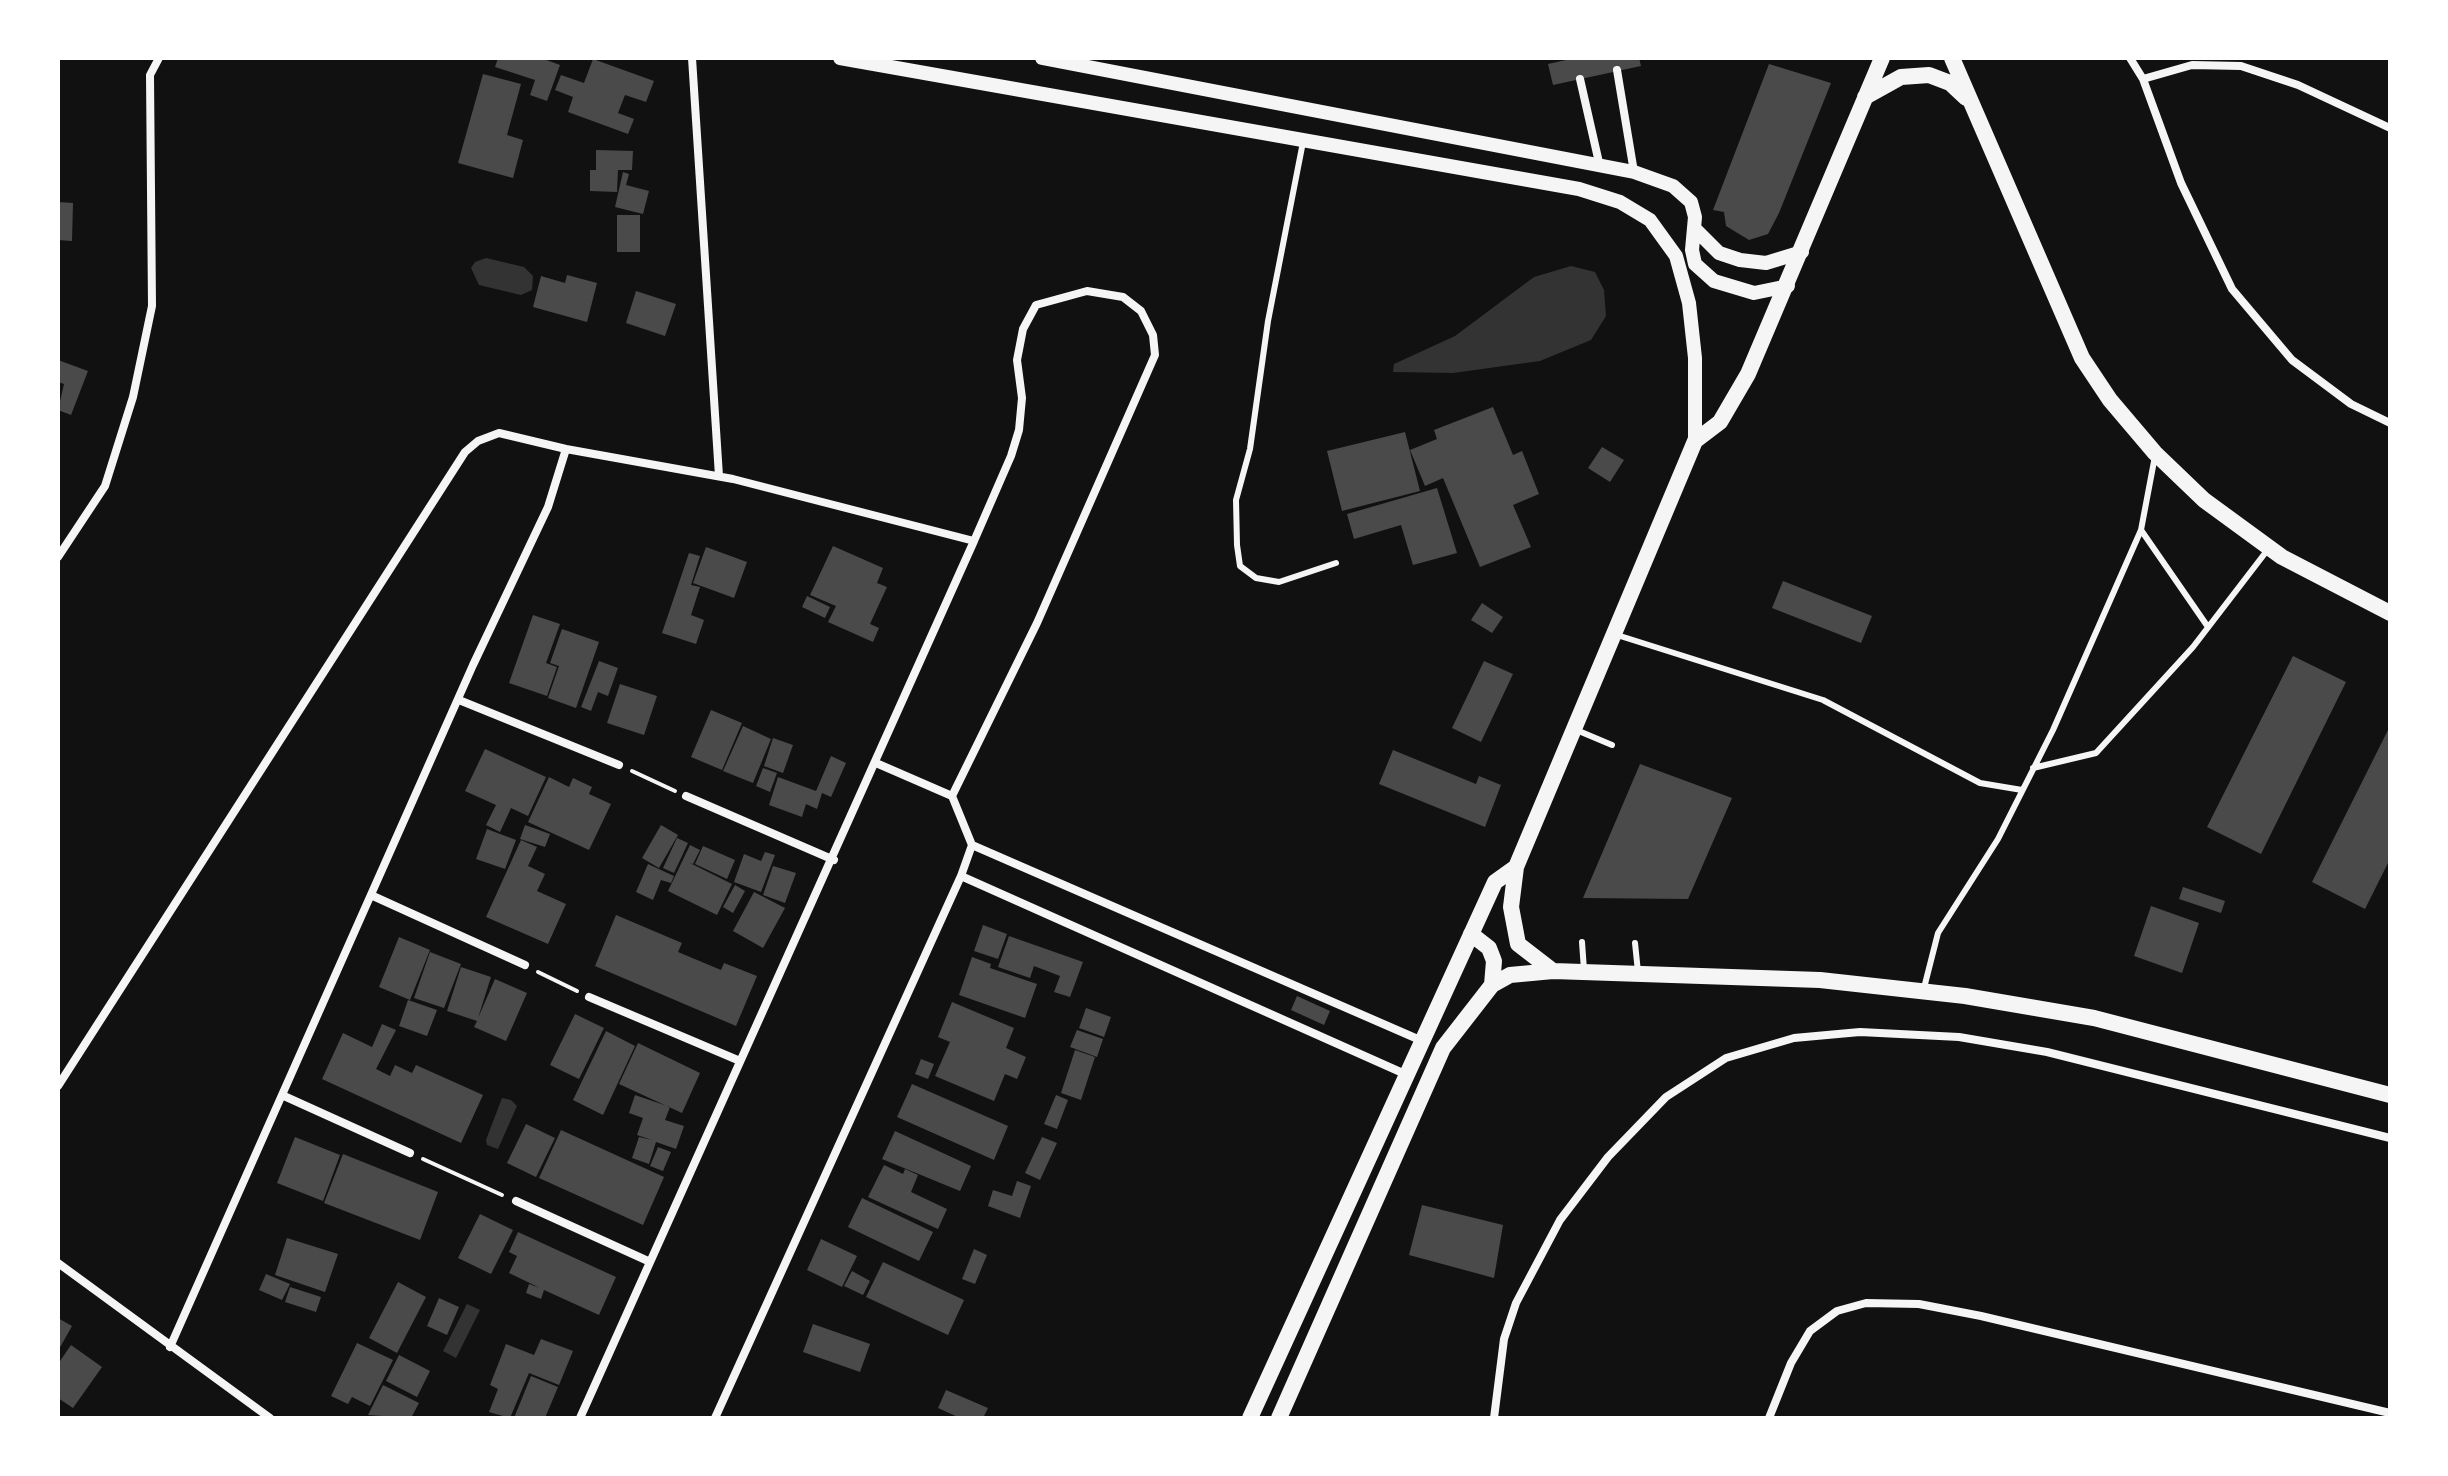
<!DOCTYPE html>
<html>
<head>
<meta charset="utf-8">
<style>
	body { margin:0 }
	#map { position:relative; width:2448px; height:1476px; overflow:hidden; background:#111; font-family:"Golos Text",sans-serif }
	canvas { display:block }
	.frame { position:absolute; inset:0; border:60px solid #fff; pointer-events:none }
</style>
</head>
<body>
<div id="map">
<canvas width="2448" height="1476"></canvas>
<div class="frame"></div>
</div>
<script>
const c = document.querySelector('canvas').getContext('2d');
c.lineJoin = 'round';
function fillPath(path, color) {
  c.fillStyle = color;
  c.fill(path, 'evenodd');
}
function toPath(rows) {
  const path = new Path2D();
  for (const r of rows) {
    path.moveTo(r[0], r[1]);
    for (let i = 2; i < r.length; i += 2) path.lineTo(r[i], r[i + 1]);
  }
  return path;
}
function trace(path, color, width, dash) {
  c.strokeStyle = color;
  c.lineWidth = width;
  c.lineCap = dash ? 'butt' : 'round';
  c.setLineDash(dash || []);
  c.stroke(path);
}
fillPath(toPath([
	[486,258,524,267,533,276,532,290,521,295,479,285,471,268,475,262],
	[1571,266,1595,272,1604,290,1606,316,1591,340,1540,361,1453,373,1393,372,1394,364,1455,336,1534,277],
	[502,1098,511,1100,517,1106,498,1149,487,1145,486,1140],
	[467,1304,480,1310,456,1358,443,1351]
]), '#333');
fillPath(toPath([
	[498,58,541,58,560,65,547,101,530,95,535,80,495,67],
	[1575,58,1639,58,1641,66,1553,85,1548,64],
	[593,59,654,81,646,102,625,95,618,113,634,119,628,134,568,112,573,97,555,90,561,75,584,83],
	[1769,64,1831,83,1779,213,1768,234,1749,240,1726,226,1724,212,1713,210],
	[483,74,521,84,507,135,523,140,513,178,458,163],
	[596,150,633,151,632,170,618,170,617,192,590,191,590,170,596,170],
	[623,172,629,174,626,185,649,191,643,214,615,207],
	[58,202,73,203,72,241,58,240],
	[617,215,640,215,640,252,617,252],
	[567,275,597,283,587,322,533,307,541,276,565,283],
	[636,291,676,304,665,336,626,323],
	[58,360,88,371,71,415,58,410,64,384,58,382],
	[1493,407,1513,455,1522,451,1539,494,1513,505,1531,547,1480,567,1443,478,1425,486,1410,450,1437,439,1434,430],
	[1405,432,1420,491,1342,511,1327,451],
	[1602,447,1624,460,1610,482,1588,468],
	[1437,488,1457,553,1413,565,1401,525,1354,539,1347,514],
	[833,546,883,568,877,583,887,587,870,624,879,628,873,642,828,622,836,606,810,595],
	[706,547,747,562,734,598,693,583],
	[689,553,700,556,691,585,700,587,691,615,704,620,696,644,662,633],
	[1783,581,1872,616,1861,643,1772,608],
	[807,596,830,607,825,618,802,607],
	[1482,603,1503,617,1492,633,1471,620],
	[533,615,560,624,546,663,557,667,547,696,509,683],
	[562,629,599,642,576,708,548,698,559,666,550,663],
	[2293,656,2346,682,2261,854,2207,827],
	[599,661,618,668,608,696,598,692,591,711,581,707],
	[1484,661,1513,674,1481,742,1452,728],
	[620,684,657,696,644,735,607,723],
	[711,710,742,723,722,770,691,757],
	[743,726,771,739,753,783,723,771],
	[2390,726,2390,859,2365,909,2312,882],
	[773,738,793,745,783,773,764,766],
	[485,749,546,777,528,816,511,808,500,832,486,825,496,805,465,791],
	[1393,750,1476,784,1479,776,1501,785,1485,827,1379,784],
	[831,756,846,763,831,797,822,793,817,809,806,804,802,817,769,805,778,777,816,791],
	[1640,764,1732,798,1688,899,1583,898],
	[763,768,777,773,770,792,756,786],
	[549,777,569,787,573,778,592,787,589,794,611,804,589,850,528,822],
	[525,825,550,834,545,847,520,839],
	[661,825,678,835,659,868,642,858],
	[487,829,516,840,505,869,476,859],
	[677,838,688,843,674,873,663,868],
	[521,840,537,847,528,866,545,874,537,891,566,904,548,944,486,917],
	[690,845,700,850,693,864,690,863,732,884,717,915,668,891],
	[703,846,735,860,727,879,695,864],
	[765,852,775,855,761,892,734,882,744,854,761,861],
	[648,864,674,876,671,883,661,880,653,900,636,892],
	[773,866,796,873,785,903,763,895],
	[735,885,745,891,733,913,723,907],
	[2183,887,2225,901,2221,913,2179,899],
	[754,892,785,908,763,948,733,931],
	[2151,906,2199,923,2182,973,2134,956],
	[616,915,682,943,678,952,721,970,724,963,757,976,736,1026,595,966],
	[983,925,1007,934,998,959,974,951],
	[1009,936,1083,962,1070,997,1054,992,1060,976,1034,966,1030,978,998,967],
	[399,937,430,950,410,1000,379,987],
	[430,952,461,964,444,1008,414,998],
	[972,957,991,964,990,968,1037,984,1025,1018,959,995],
	[461,967,491,977,478,1018,495,979,527,993,506,1041,474,1027,477,1021,447,1011],
	[1297,996,1330,1011,1324,1025,1291,1010],
	[408,1000,437,1010,427,1036,399,1026],
	[952,1002,1014,1028,1006,1048,1026,1057,1017,1079,1005,1074,994,1101,935,1076,950,1042,938,1037],
	[1086,1008,1111,1017,1104,1037,1079,1028],
	[575,1014,604,1028,579,1079,550,1065],
	[382,1024,396,1030,376,1069,390,1076,395,1065,412,1073,416,1065,483,1095,461,1143,322,1079,343,1033,372,1047],
	[1077,1030,1103,1039,1097,1057,1070,1047],
	[606,1031,635,1046,603,1115,573,1100],
	[638,1043,700,1073,682,1113,619,1084],
	[1075,1050,1095,1057,1081,1100,1061,1093],
	[921,1059,934,1064,928,1079,915,1074],
	[912,1084,1008,1126,994,1160,897,1117],
	[635,1095,670,1107,665,1120,684,1126,676,1149,656,1142,649,1164,632,1158,639,1137,652,1140,637,1135,643,1118,629,1113],
	[1056,1095,1068,1100,1057,1129,1044,1124],
	[526,1124,555,1138,536,1177,507,1163],
	[561,1130,664,1177,643,1225,539,1178],
	[895,1131,971,1166,960,1191,882,1159],
	[295,1137,340,1155,323,1201,277,1183],
	[1042,1137,1057,1143,1040,1180,1025,1173],
	[658,1147,671,1152,663,1171,650,1166],
	[343,1154,438,1192,420,1240,324,1203],
	[884,1165,903,1174,905,1169,918,1175,911,1192,947,1209,938,1229,868,1197],
	[1017,1181,1031,1186,1020,1218,988,1206,993,1190,1012,1196],
	[862,1198,933,1232,919,1261,848,1227],
	[1422,1205,1503,1225,1494,1278,1409,1255],
	[480,1214,513,1230,491,1274,458,1258],
	[518,1232,616,1277,599,1315,544,1290,541,1299,526,1293,529,1284,540,1288,509,1273,517,1256,509,1252],
	[287,1238,338,1254,325,1292,275,1275],
	[821,1239,857,1256,842,1287,807,1270],
	[974,1249,987,1255,975,1284,962,1279],
	[883,1262,964,1300,948,1335,866,1297],
	[852,1271,870,1281,863,1295,844,1286],
	[266,1274,290,1284,282,1300,259,1290],
	[398,1282,426,1297,397,1353,369,1338],
	[290,1287,321,1297,316,1312,285,1302],
	[439,1298,459,1307,447,1335,427,1326],
	[58,1318,72,1326,58,1351],
	[813,1324,870,1344,860,1372,803,1352],
	[541,1339,573,1351,559,1385,529,1373,510,1418,489,1412,498,1389,490,1385,506,1344,534,1355],
	[357,1343,393,1360,370,1406,352,1397,348,1404,331,1396],
	[71,1345,102,1367,73,1408,58,1398,58,1364],
	[399,1355,430,1371,417,1397,386,1381],
	[531,1376,558,1387,545,1418,514,1418],
	[383,1385,419,1403,411,1418,368,1415],
	[946,1390,988,1408,983,1418,960,1418,938,1408]
]), '#4a4a4a');
trace(toPath([
	[632,771,675,791],
	[538,972,577,991],
	[423,1159,502,1195]
]), '#f5f5f5', 4);
trace(toPath([
	[1303,142,1268,321,1250,449,1236,500,1237,545,1240,566,1256,578,1279,582,1336,563],
	[2141,530,2208,627],
	[1617,635,1823,700,1980,783,2022,790],
	[1574,729,1612,745],
	[2033,768,2096,753,2193,647,2269,548],
	[1582,942,1584,970],
	[1635,943,1638,972],
	[1924,988,1938,933,1998,839,2053,730,2141,530,2155,456]
]), '#f5f5f5', 6);
trace(toPath([
	[692,58,719,476],
	[2130,58,2143,79,2181,183,2232,289,2292,360,2351,404,2390,423],
	[1617,70,1634,172],
	[1580,79,1600,167],
	[2143,79,2192,65,2241,66,2298,85,2390,128],
	[58,557,105,486,133,397,152,306,150,75,159,58],
	[459,700,619,765],
	[686,796,834,860],
	[952,796,1037,623,1155,355,1153,335,1141,311,1123,297,1087,291,1036,305,1023,329,1017,360,1022,398,1019,430,1011,456,974,541],
	[972,845,1420,1040],
	[961,876,1405,1074],
	[373,896,525,965],
	[589,997,740,1061],
	[58,1086,465,452,478,441,499,433,566,449],
	[284,1096,410,1153],
	[516,1201,648,1261],
	[58,1263,270,1418],
	[170,1347,473,665,548,507,566,449,733,479,974,541,580,1418],
	[715,1418,961,876,972,845,952,796,876,763],
	[1494,1418,1504,1339,1516,1303,1560,1220,1608,1157,1666,1097,1726,1058,1794,1038,1860,1032,1959,1037,2047,1052,2390,1138],
	[1769,1418,1791,1363,1810,1331,1837,1311,1866,1303,1919,1304,1981,1316,2390,1413]
]), '#f5f5f5', 8);
trace(toPath([
	[840,58,1579,189,1620,202,1650,220,1676,256,1689,303,1695,358,1695,441],
	[1042,58,1634,172,1673,186,1691,202,1695,217,1692,250,1695,264,1714,281,1754,293,1788,286],
	[1694,228,1719,253,1740,260,1766,263,1802,252]
]), '#f5f5f5', 14);
trace(toPath([
	[1952,58,2082,358,2110,400,2155,453,2204,500,2282,557,2390,613],
	[1865,97,1901,77,1929,75,1950,83,1966,98],
	[1516,867,1511,907,1518,944,1553,971],
	[1492,985,1510,975,1553,971,1820,980,1965,996,2094,1018,2390,1095],
	[1250,1418,1495,882,1516,867,1695,441,1720,422,1748,374,1882,58],
	[1279,1418,1443,1048,1492,985,1494,961,1489,948,1471,934]
]), '#f5f5f5', 16);
</script>
</body>
</html>
